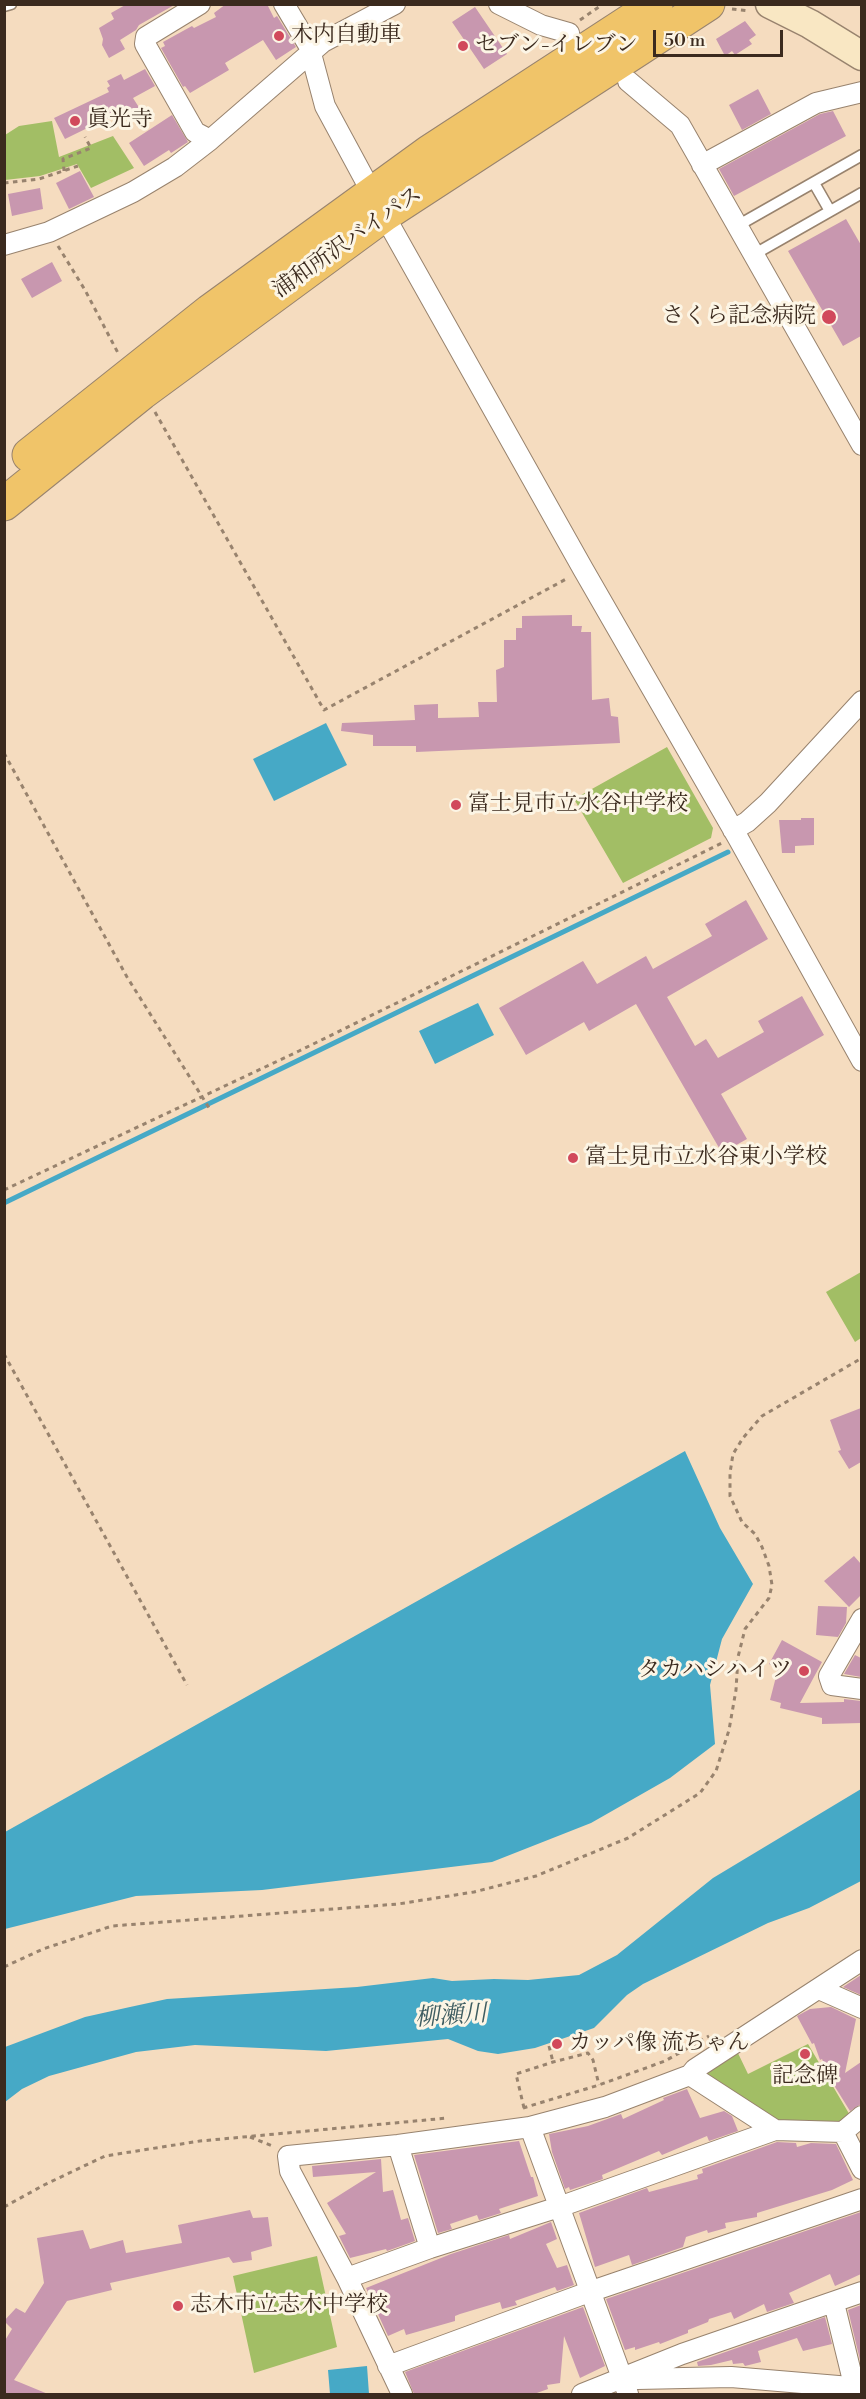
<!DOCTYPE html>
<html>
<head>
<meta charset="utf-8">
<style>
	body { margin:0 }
	#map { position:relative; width:866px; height:2399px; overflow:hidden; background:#f5dcbf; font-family:"Libre Bodoni",serif }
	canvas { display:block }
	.frame { position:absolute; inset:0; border:6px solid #3b2a1e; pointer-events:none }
	.scale { position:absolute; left:653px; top:30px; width:130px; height:27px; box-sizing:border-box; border:3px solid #3b2a1e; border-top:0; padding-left:8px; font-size:18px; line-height:21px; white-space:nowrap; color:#3b2a1e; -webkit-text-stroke:4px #fcf5e5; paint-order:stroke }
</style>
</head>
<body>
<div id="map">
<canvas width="866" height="2399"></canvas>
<div class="frame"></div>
<div class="scale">50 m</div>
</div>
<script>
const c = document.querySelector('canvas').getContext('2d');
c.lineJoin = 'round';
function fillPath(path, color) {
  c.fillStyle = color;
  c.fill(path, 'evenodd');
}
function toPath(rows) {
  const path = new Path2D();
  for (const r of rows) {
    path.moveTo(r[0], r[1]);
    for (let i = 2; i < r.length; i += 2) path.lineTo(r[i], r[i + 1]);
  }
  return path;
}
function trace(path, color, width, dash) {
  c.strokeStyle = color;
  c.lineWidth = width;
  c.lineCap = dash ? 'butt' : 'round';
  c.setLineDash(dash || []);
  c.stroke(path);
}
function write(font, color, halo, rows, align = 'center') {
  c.font = font + ' "Libre Bodoni","Noto Serif JP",serif';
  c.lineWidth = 6;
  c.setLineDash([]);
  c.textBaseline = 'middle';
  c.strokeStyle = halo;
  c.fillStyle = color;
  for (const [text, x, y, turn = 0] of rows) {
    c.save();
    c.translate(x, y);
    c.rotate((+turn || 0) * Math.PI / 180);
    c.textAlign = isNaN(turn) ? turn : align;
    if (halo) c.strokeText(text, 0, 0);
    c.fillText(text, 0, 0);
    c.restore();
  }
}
fillPath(toPath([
	[52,121,59,157,113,136,134,168,91,188,77,164,40,176,5,180,5,135,19,126],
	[667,747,713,828,711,838,623,883,574,799],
	[861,1272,861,1338,855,1342,826,1292],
	[808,2044,851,2117,838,2127,784,2124,704,2078,703,2069,736,2049,748,2074],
	[317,2256,337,2347,254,2373,233,2276]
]), '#a2be65');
fillPath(toPath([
	[326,723,347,765,274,801,253,759],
	[478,1003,494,1035,435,1064,419,1031],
	[685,1451,720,1528,753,1584,722,1639,710,1685,715,1744,670,1778,591,1823,492,1862,262,1890,136,1896,5,1929,5,1832],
	[861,1789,861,1881,809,1908,768,1923,643,1984,627,1995,594,2028,535,2048,498,2054,478,2051,448,2039,326,2051,195,2045,136,2052,49,2076,22,2089,5,2102,5,2047,85,2017,130,2007,167,1999,357,1987,433,1978,452,1981,494,1979,528,1980,579,1975,617,1955,713,1878],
	[367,2366,369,2394,330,2394,328,2370]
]), '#46a9c6');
trace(toPath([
	[4,1203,728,852]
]), '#46a9c6', 5);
fillPath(toPath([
	[127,4,176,4,139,25,136,30,120,40,125,49,109,58,102,45,103,39,99,28,114,19,111,13],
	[226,4,267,4,274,18,277,16,296,47,276,60,263,40,225,63,229,70,190,93,185,86,183,87,161,48,165,46,163,42,192,26,194,28,216,17,214,13],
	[475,7,507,54,484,69,452,22],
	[745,21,756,35,749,40,752,44,735,55,732,51,725,56,716,39],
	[145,69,155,86,133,98,140,109,115,122,112,116,65,139,54,118,109,92,107,88,110,86,107,81,121,74,124,80],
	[758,89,771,114,742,130,729,105],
	[833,111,846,136,734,196,719,169,820,114],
	[172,115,188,142,171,153,169,150,144,166,129,143],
	[80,171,94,197,69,209,56,183],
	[40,188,43,209,12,216,8,194],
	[846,219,861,245,861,336,843,346,788,251],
	[52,262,62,281,32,298,21,279],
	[572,615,572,626,582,626,581,632,591,632,592,700,609,698,611,716,618,717,620,743,416,752,416,746,373,746,373,735,341,731,342,723,415,720,414,705,438,704,438,718,479,717,478,702,497,702,496,670,504,667,504,640,516,640,516,628,522,628,522,616],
	[801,818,814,818,814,845,795,846,795,853,782,853,779,820,801,820],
	[746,900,768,939,667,997,695,1046,706,1039,718,1058,764,1032,758,1021,802,996,824,1035,721,1094,747,1139,722,1153,636,1004,589,1031,584,1022,526,1055,499,1008,583,961,597,984,646,956,653,969,712,936,705,924],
	[861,1408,861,1462,849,1469,838,1451,841,1450,830,1420],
	[854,1556,861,1564,861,1595,849,1607,824,1581],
	[818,1606,847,1607,846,1623,838,1637,816,1635],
	[782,1640,822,1662,800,1703,844,1702,844,1699,861,1701,861,1723,822,1724,822,1718,780,1708,781,1703,770,1700,778,1669,769,1664],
	[855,1655,861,1658,861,1677,844,1674],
	[861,1975,861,1995,843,1987],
	[831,2007,856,2019,845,2073,861,2062,861,2104,850,2111,832,2082,822,2059,820,2060,814,2043,812,2044,797,2016,810,2009],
	[687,2089,700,2118,724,2111,732,2116,738,2131,709,2141,707,2136,662,2155,659,2151,602,2175,603,2179,570,2190,569,2187,565,2189,552,2152,549,2134,588,2126,621,2114,623,2119,664,2100,663,2098],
	[519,2141,531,2177,533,2177,538,2196,499,2209,501,2213,479,2220,477,2215,450,2224,452,2229,438,2233,414,2155],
	[777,2142,796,2143,797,2147,811,2143,836,2144,853,2180,832,2190,757,2213,757,2217,725,2223,726,2228,708,2233,707,2230,686,2237,683,2247,632,2265,629,2255,595,2267,579,2213,647,2188,649,2192,698,2179,697,2175,703,2173,702,2169],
	[381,2159,383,2192,393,2190,401,2220,408,2218,415,2241,387,2251,386,2249,350,2258,339,2236,346,2234,327,2203,376,2172,313,2177,312,2166],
	[250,2210,253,2218,268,2217,272,2246,251,2252,252,2260,233,2263,229,2257,110,2283,112,2290,67,2301,14,2380,48,2394,4,2394,4,2342,12,2329,4,2321,16,2308,25,2313,44,2283,37,2238,83,2230,90,2249,123,2240,126,2253,182,2243,178,2225],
	[861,2212,861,2274,835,2286,830,2274,789,2293,794,2303,767,2312,764,2304,734,2319,731,2312,709,2319,708,2322,688,2330,688,2333,660,2344,659,2342,635,2350,635,2347,625,2350,606,2299],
	[551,2222,557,2239,546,2244,557,2268,567,2265,574,2285,557,2291,555,2287,515,2301,517,2305,502,2309,500,2302,460,2314,455,2316,455,2321,406,2335,404,2329,388,2336,366,2288,451,2254,509,2235,510,2239],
	[861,2305,861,2360,860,2360,848,2310],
	[583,2307,605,2366,580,2378,564,2336,560,2383,547,2385,548,2389,534,2394,414,2394,405,2372],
	[825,2317,832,2344,803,2351,797,2338,758,2351,761,2362,745,2366,743,2363,733,2364,732,2360,711,2365,698,2366,697,2362]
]), '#c897af');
const service = toPath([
	[4,6,11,4],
	[814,183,830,211],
	[737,226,862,155],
	[753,255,862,193]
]);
const minor = toPath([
	[200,4,146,37,145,44,195,132,210,140],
	[284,4,309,46,325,106,372,193],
	[499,4,541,25,569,33],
	[628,81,680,125,862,445],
	[702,165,816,103,862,92],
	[384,215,583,569,738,838,862,1061],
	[4,245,49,232,133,192,175,167,210,140,323,42,395,4],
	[733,830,747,822,768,803,862,701],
	[862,1619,829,1676,832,1685,862,1689],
	[819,1989,862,2008],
	[690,2075,775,2130],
	[530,2127,628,2394],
	[843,2132,862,2169],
	[398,2145,430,2248],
	[347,2278,430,2248,559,2207,775,2130,843,2132,862,2116],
	[834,2303,855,2389],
	[388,2366,589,2292,862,2199],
	[637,2379,731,2377,862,2388],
	[402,2394,347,2278,290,2171,288,2156,398,2145,530,2127,605,2107,690,2075,695,2069,862,1960],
	[582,2394,682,2354,862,2292]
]);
const secondary = toPath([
	[770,4,810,24,862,56]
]);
const trunk = toPath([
	[29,455,210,311,429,152,656,4],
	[4,504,142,393,384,215,708,4]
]);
trace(service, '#98836e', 13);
trace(minor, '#98836e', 22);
trace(secondary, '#98836e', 31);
trace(trunk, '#98836e', 35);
trace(toPath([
	[732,9,749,11],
	[580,20,603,4],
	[64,171,63,159,91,148,85,137],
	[4,183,39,179,78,166],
	[58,246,85,290,118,353],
	[155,412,324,710,568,578],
	[4,753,127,977,211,1111],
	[4,1190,299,1051,722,843],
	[4,1354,187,1685],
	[4,1967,43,1949,112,1926,398,1904,474,1892,536,1876,628,1838,700,1793,716,1771,729,1730,736,1690,738,1657,745,1629,769,1598,772,1585,769,1566,762,1547,755,1534,742,1522,730,1496,730,1473,733,1454,743,1438,762,1416,862,1358],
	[549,2046,553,2062],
	[523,2108,599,2085,665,2061,709,2036],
	[524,2108,516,2074,553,2062,588,2053,593,2060,599,2085],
	[250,2137,275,2147],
	[4,2207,44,2185,105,2156,200,2141,448,2118]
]), '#98836e', 3, [4.5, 4.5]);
trace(service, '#fff', 10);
trace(minor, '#fff', 20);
trace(secondary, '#f9e7c3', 28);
trace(trunk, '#f0c469', 33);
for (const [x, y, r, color] of [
	[279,36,6,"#d1495b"],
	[463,46,6,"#d1495b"],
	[75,121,6,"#d1495b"],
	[829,317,8,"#d1495b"],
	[456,805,6,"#d1495b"],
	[573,1158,6,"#d1495b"],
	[804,1671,6,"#d1495b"],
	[557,2044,6,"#d1495b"],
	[805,2054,6,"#d1495b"],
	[178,2306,6,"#d1495b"]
]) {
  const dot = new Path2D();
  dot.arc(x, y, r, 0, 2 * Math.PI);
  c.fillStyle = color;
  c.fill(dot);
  trace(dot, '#fcf5e5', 2);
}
write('22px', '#3b2a1e', '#fcf5e5', [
	["木内自動車",291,36],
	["セブン-イレブン",475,46],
	["眞光寺",87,121],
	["さくら記念病院",816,317,"right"],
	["富士見市立水谷中学校",468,805],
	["富士見市立水谷東小学校",585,1158],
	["タカハシハイツ",792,1671,"right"],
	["カッパ像 流ちゃん",569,2044],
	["記念碑",805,2077,"center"],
	["志木市立志木中学校",190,2306]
], 'left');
write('22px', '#3b2a1e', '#fcf5e5', [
	["浦和所沢バイパス",348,243,-35]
]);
write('italic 24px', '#3f5d61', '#fcf5e5', [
	["柳瀬川",451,2017,-4]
]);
</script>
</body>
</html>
